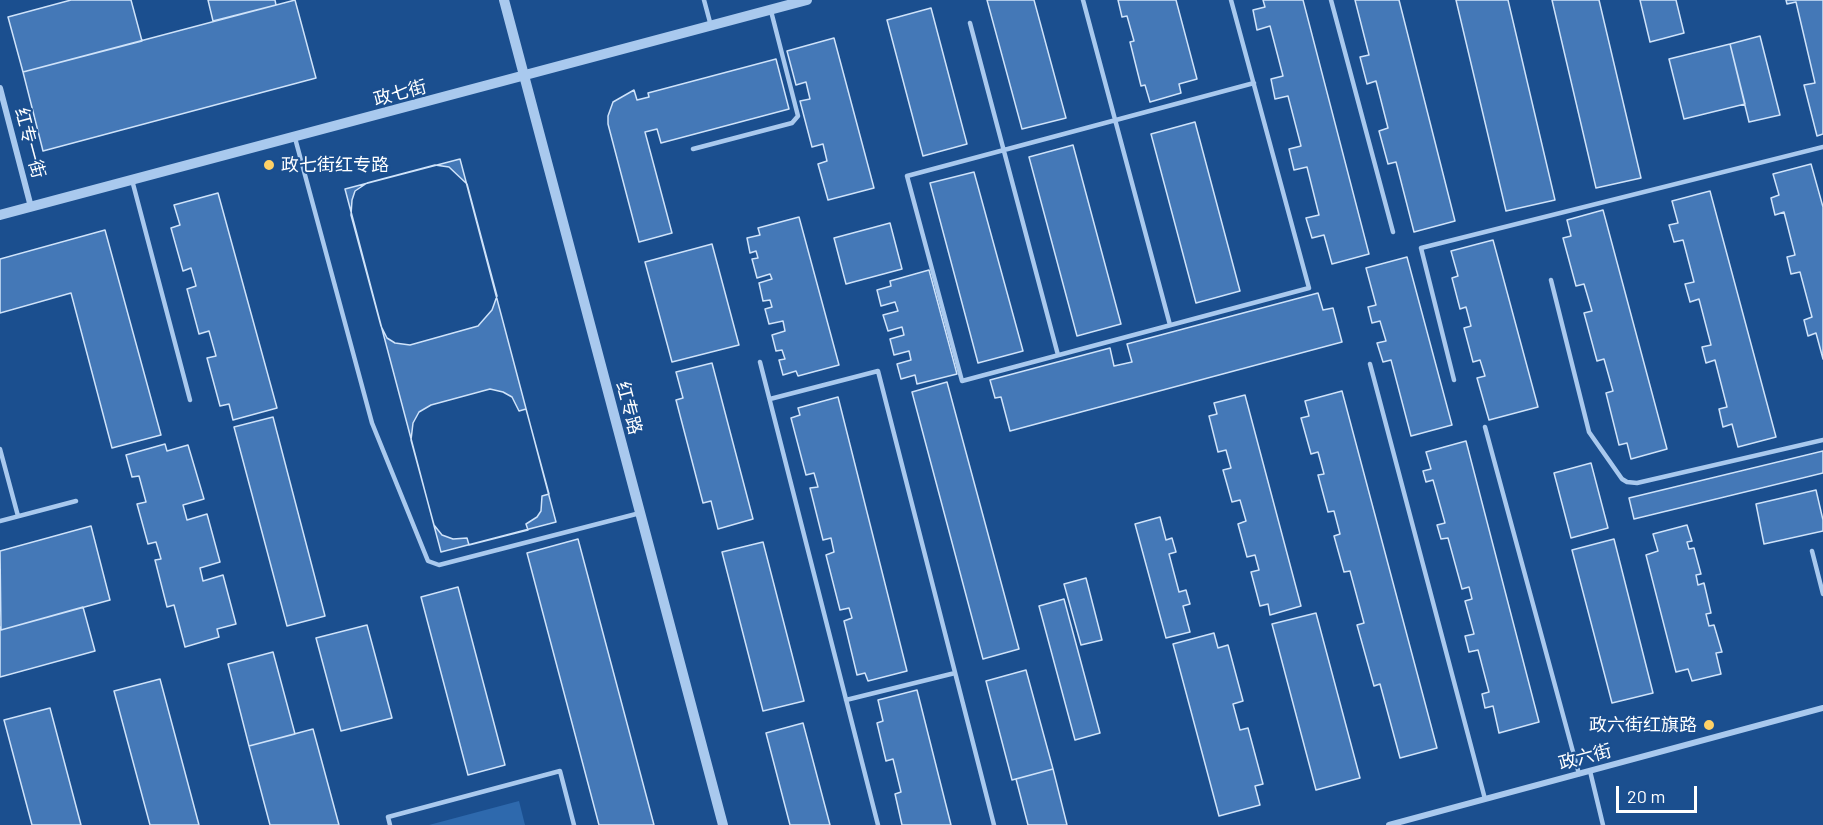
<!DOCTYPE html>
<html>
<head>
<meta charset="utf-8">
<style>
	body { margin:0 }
	#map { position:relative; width:1823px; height:825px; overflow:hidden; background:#1b4f8f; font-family:Barlow,sans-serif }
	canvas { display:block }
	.scale { position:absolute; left:1616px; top:786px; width:81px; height:27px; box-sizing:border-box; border:3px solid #fff; border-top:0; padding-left:8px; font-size:18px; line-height:21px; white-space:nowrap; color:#fff; -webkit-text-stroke:4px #1b4f8f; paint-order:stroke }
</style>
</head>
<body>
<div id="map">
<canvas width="1823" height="825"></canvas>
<div class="scale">20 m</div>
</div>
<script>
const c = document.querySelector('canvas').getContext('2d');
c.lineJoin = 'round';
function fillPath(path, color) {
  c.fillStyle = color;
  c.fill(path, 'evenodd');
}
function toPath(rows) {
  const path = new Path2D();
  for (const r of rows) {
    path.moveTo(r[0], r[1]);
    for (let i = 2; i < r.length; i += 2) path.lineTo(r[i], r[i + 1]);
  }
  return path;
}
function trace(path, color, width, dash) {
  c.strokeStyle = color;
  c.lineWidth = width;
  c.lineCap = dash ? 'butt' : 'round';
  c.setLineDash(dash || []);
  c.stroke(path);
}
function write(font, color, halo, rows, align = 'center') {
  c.font = font + ' Barlow,"Noto Sans SC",sans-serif';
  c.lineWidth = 4.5;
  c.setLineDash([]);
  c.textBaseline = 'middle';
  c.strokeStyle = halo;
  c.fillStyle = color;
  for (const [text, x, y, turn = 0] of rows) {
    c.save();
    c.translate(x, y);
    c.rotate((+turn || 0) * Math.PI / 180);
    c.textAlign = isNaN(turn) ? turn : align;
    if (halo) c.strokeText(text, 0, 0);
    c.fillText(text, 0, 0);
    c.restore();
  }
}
fillPath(toPath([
	[519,801,525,825,429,825]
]), '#2e69ad');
const building = toPath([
	[71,0,131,0,142,41,23,72,8,17,71,0],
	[208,0,275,0,276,5,213,21,208,0],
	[295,0,316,78,43,151,23,72,295,0],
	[987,0,1034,0,1066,118,1022,129,987,0],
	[1118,0,1176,0,1197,79,1179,84,1181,93,1150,102,1145,85,1141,86,1130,42,1134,41,1127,16,1122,17,1118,0],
	[1263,0,1303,0,1369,254,1332,264,1324,235,1312,238,1306,218,1319,215,1307,167,1294,170,1289,149,1301,146,1288,96,1275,99,1271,79,1283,76,1270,26,1257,30,1253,10,1265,7,1263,0],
	[1355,0,1399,0,1455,221,1414,232,1396,162,1388,164,1379,131,1388,128,1376,81,1367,84,1360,57,1369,55,1355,0],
	[1456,0,1508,0,1555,200,1506,211,1456,0],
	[1552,0,1599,0,1641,178,1596,188,1552,0],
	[1640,0,1676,0,1684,33,1650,42,1640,0],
	[1786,0,1823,0,1823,134,1817,136,1804,85,1815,83,1796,2,1787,4,1786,0],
	[931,8,967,144,923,156,887,20,931,8],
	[1760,36,1780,115,1749,122,1730,44,1760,36],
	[834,38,874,188,828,200,818,164,827,161,823,144,812,147,800,101,810,99,806,82,796,85,787,51,834,38],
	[1730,44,1745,104,1684,119,1669,59,1730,44],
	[776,59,789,109,661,143,657,129,645,132,672,233,639,242,608,124,608,116,613,102,634,90,637,100,649,97,648,93,776,59],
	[1195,122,1240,291,1196,303,1151,134,1195,122],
	[1073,145,1121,324,1077,336,1029,157,1073,145],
	[460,159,556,522,441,552,345,189,460,159],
	[1811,164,1823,207,1823,359,1816,333,1808,336,1804,320,1812,317,1800,272,1791,274,1787,257,1795,255,1784,212,1775,215,1771,198,1779,195,1773,174,1811,164],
	[435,165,449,167,467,184,497,296,492,310,478,326,410,345,395,343,387,338,381,326,351,215,352,200,355,191,367,183,435,165],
	[974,172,1023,351,978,363,930,183,974,172],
	[1710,191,1776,437,1738,447,1732,424,1723,427,1719,409,1727,407,1715,360,1706,363,1702,347,1711,345,1699,299,1690,302,1685,284,1694,282,1683,240,1674,242,1669,225,1678,223,1672,201,1710,191],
	[218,193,277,408,233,420,229,404,220,406,207,358,216,356,209,331,199,334,187,289,196,286,191,268,183,271,171,228,180,225,174,205,218,193],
	[1603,210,1667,449,1631,459,1627,443,1619,445,1606,393,1613,391,1604,359,1597,361,1584,313,1592,311,1584,284,1576,286,1563,238,1571,236,1567,220,1603,210],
	[799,217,839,365,798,376,796,371,783,375,779,360,785,359,782,350,776,351,772,335,785,331,783,321,769,324,765,309,772,307,770,300,763,301,759,283,772,279,770,274,757,278,752,259,758,258,756,251,750,253,747,238,760,235,758,228,799,217],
	[890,223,902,269,846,284,834,238,890,223],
	[105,230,161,435,112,448,71,293,0,313,0,259,105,230],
	[1493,240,1538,407,1489,420,1477,378,1485,376,1480,360,1473,362,1464,328,1471,326,1466,307,1460,309,1452,278,1458,276,1451,251,1493,240],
	[712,244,739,345,672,362,645,262,712,244],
	[1407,257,1452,425,1411,436,1391,360,1383,362,1377,343,1386,341,1380,321,1372,323,1368,307,1376,305,1366,268,1407,257],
	[929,270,957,374,917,384,915,375,901,379,897,364,911,360,909,351,894,355,890,339,904,335,902,327,888,331,883,315,898,311,895,302,881,306,877,290,891,286,890,281,929,270],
	[1318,293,1323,310,1333,308,1342,342,1010,431,1001,397,995,398,990,380,1110,348,1114,366,1132,362,1127,344,1318,293],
	[712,363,753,519,718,529,711,501,703,503,676,400,683,398,676,372,712,363],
	[947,382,1019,649,983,659,912,392,947,382],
	[490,389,503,392,512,397,519,411,526,409,549,494,542,496,541,511,537,517,526,524,528,530,469,545,467,538,453,539,442,535,434,525,411,440,413,423,419,412,431,405,490,389],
	[1342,391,1437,748,1400,758,1380,684,1374,686,1357,625,1364,623,1350,571,1344,572,1334,536,1340,534,1334,511,1328,512,1318,475,1324,474,1318,452,1311,454,1301,418,1309,416,1305,401,1342,391],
	[1245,395,1301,606,1270,615,1268,604,1260,606,1251,572,1259,570,1255,555,1247,557,1238,524,1246,521,1240,500,1232,502,1223,470,1231,468,1226,450,1218,452,1209,416,1217,414,1214,403,1245,395],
	[838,397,907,671,868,681,865,673,857,675,844,621,852,618,849,608,840,610,826,555,834,552,831,538,823,540,810,488,818,487,814,473,806,475,791,418,800,415,798,408,838,397],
	[273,417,325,616,287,626,234,427,273,417],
	[1466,441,1539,722,1499,733,1493,706,1485,708,1482,694,1489,692,1478,650,1469,652,1465,636,1474,634,1465,601,1472,599,1469,587,1462,589,1448,538,1441,539,1437,525,1445,523,1433,480,1426,482,1423,471,1431,469,1426,452,1466,441],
	[165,444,167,451,188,445,204,499,183,505,187,520,207,514,220,562,200,568,203,581,223,575,236,624,217,629,219,637,185,647,174,605,167,607,155,560,161,559,156,542,148,544,137,504,146,502,139,476,132,477,126,455,165,444],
	[1823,451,1823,473,1634,519,1629,498,1823,451],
	[1591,463,1608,528,1571,538,1554,473,1591,463],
	[1816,490,1823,520,1823,531,1764,544,1756,504,1816,490],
	[1160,517,1166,540,1172,538,1176,552,1169,554,1179,592,1186,590,1190,604,1183,606,1190,632,1166,638,1135,524,1160,517],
	[1687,525,1692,541,1687,542,1689,549,1694,548,1701,574,1696,575,1698,585,1704,583,1711,613,1706,614,1709,626,1714,625,1722,652,1716,653,1721,674,1692,681,1688,669,1676,672,1646,555,1658,551,1653,534,1687,525],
	[91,526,110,600,1,630,0,551,91,526],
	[578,539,654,825,599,825,527,553,578,539],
	[1614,539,1653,693,1612,703,1572,550,1614,539],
	[763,542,804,701,763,711,722,552,763,542],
	[1086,578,1102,640,1081,645,1064,584,1086,578],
	[458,587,505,765,468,775,421,597,458,587],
	[1064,599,1100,733,1075,740,1039,606,1064,599],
	[83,607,95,651,0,677,0,627,1,630,83,607],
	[1316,613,1360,778,1316,790,1272,624,1316,613],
	[367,625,392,718,341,731,316,638,367,625],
	[1214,633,1218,648,1228,645,1243,701,1233,704,1240,730,1248,728,1263,784,1255,786,1260,805,1219,816,1173,644,1214,633],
	[273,652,295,734,249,746,228,664,273,652],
	[1026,670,1053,769,1012,780,986,681,1026,670],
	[160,679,199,825,150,825,114,691,160,679],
	[917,690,951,825,902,825,895,794,901,792,893,759,886,761,877,723,883,721,878,700,917,690],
	[50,708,81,825,32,825,4,720,50,708],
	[803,723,830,825,790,825,766,733,803,723],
	[313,729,339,825,270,825,249,746,313,729],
	[1053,769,1067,825,1028,825,1016,779,1053,769]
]);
fillPath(building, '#4478b7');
trace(building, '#cfe3fa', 1.5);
trace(toPath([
	[704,0,711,26],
	[1083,0,1170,325],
	[1231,0,1309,288,962,381,907,176,1254,83],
	[1331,0,1393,232],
	[970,23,1058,355],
	[295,138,372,423,428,561,439,565,640,513],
	[693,149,792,123,798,116,771,11],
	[132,180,190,400],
	[1551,280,1589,432,1622,479,1627,482,1637,483,1823,440],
	[760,362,878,825],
	[1370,364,1485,799],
	[1454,380,1421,248,1823,147],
	[770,399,878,371,994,825],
	[1485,427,1579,774],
	[0,449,18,516],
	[0,521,76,501],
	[1812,551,1823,594],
	[846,700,955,673],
	[1590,771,1603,825],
	[390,825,388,817,560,771,574,825]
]), '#a9c9ee', 4.5);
trace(toPath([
	[0,88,31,207],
	[1389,825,1823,708]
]), '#a9c9ee', 6);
trace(toPath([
	[504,0,723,825],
	[0,215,807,0]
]), '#a9c9ee', 10);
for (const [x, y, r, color] of [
	[269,165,6,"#ffd166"],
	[1709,725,6,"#ffd166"]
]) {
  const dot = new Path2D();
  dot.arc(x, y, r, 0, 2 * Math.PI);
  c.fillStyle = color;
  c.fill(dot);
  trace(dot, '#1b4f8f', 2);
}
write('18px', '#fff', '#1b4f8f', [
	["政七街",400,93,-15],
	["红专一街",30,143,75],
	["红专路",629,408,75],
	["政六街",1585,757,-15]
]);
write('18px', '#fff', '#1b4f8f', [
	["政七街红专路",281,165],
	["政六街红旗路",1697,725,"right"]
], 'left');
</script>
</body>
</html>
